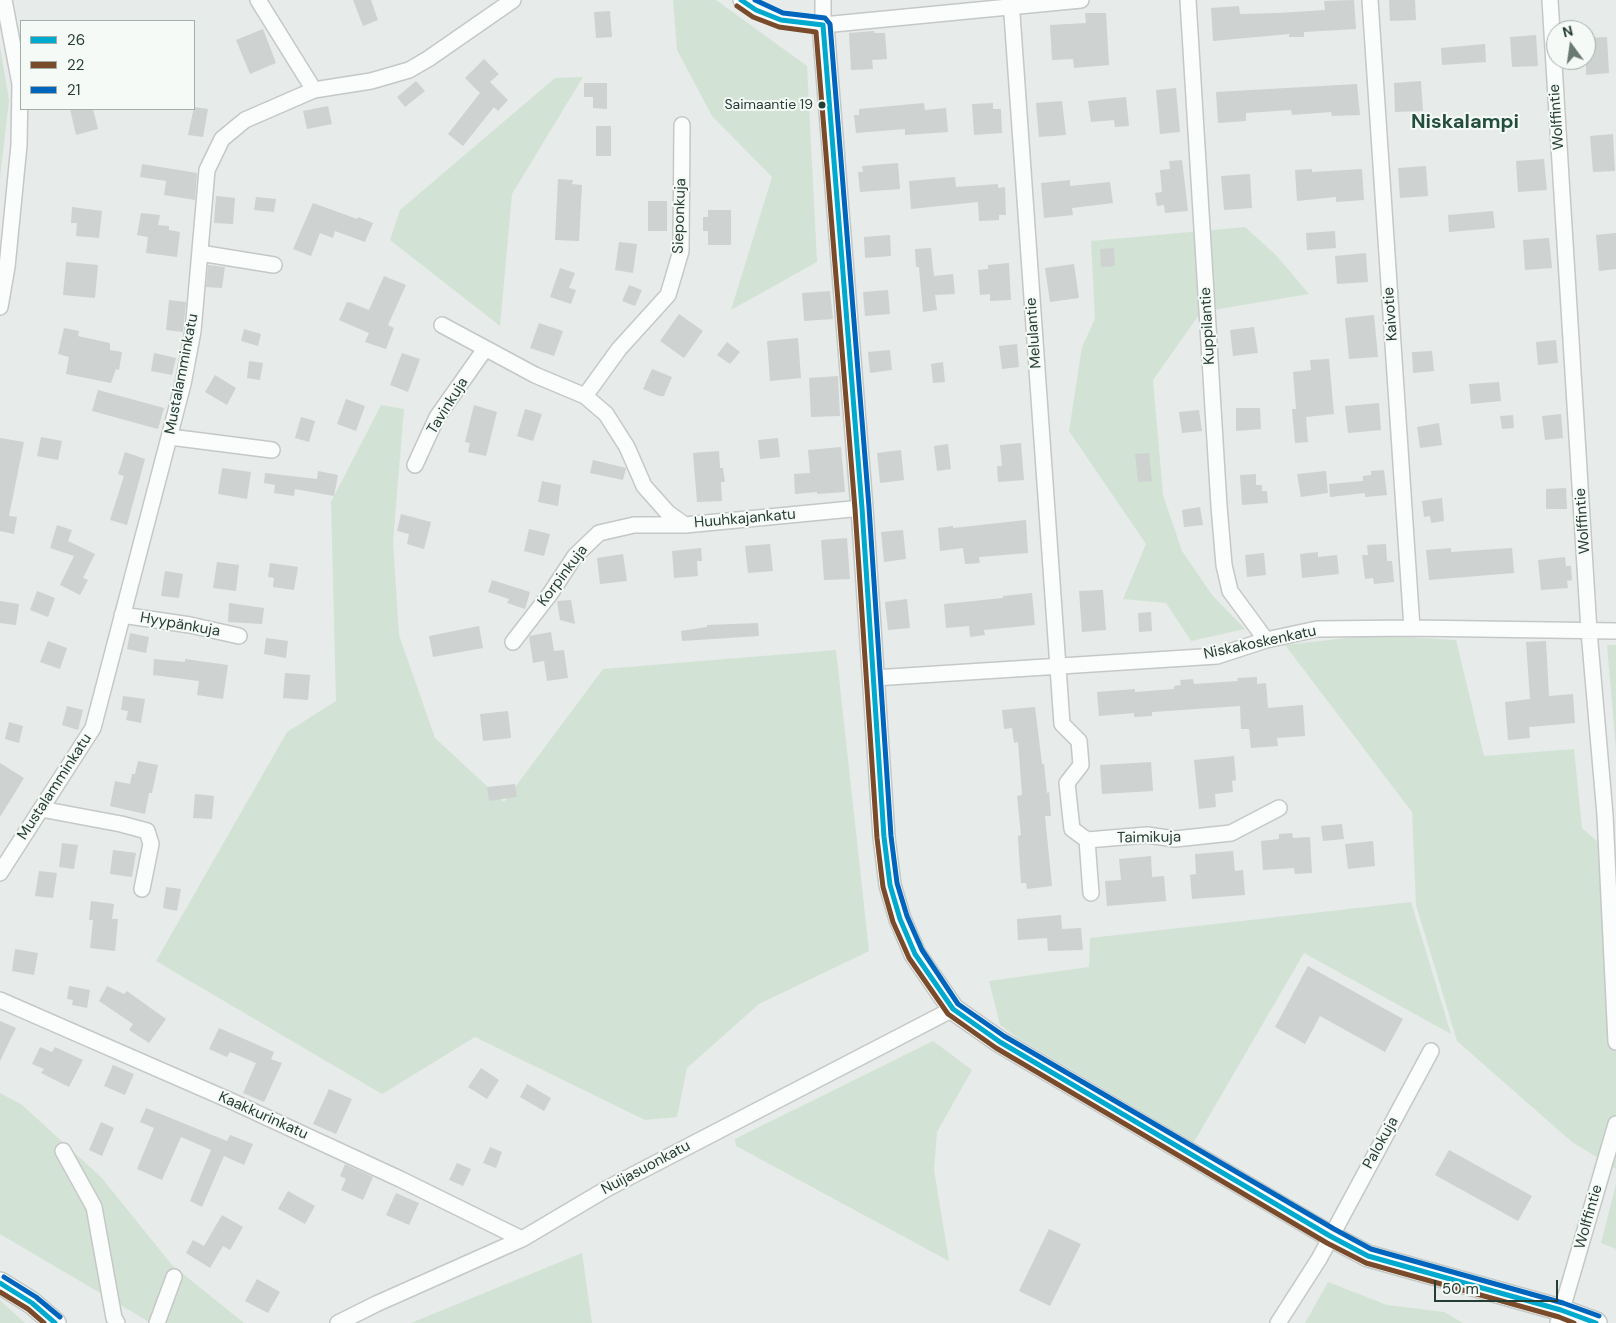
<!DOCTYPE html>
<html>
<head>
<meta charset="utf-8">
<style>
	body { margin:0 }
	#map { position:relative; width:1616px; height:1323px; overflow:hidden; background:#e7ebe9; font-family:"DM Sans",sans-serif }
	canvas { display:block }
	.legend { position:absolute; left:20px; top:20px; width:175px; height:90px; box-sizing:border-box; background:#f5faf7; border:1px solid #a2aea9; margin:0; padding:6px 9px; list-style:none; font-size:15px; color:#263d34 }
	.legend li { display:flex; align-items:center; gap:10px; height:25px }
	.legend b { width:25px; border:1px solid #a2aea9 }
	.north { position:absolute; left:1546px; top:20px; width:50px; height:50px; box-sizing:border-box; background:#f5faf7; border:1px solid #a2aea9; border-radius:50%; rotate:346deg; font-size:14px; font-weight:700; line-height:20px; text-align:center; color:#263d34 }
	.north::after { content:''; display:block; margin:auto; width:18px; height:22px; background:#6a7a73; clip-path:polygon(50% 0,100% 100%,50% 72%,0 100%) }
	.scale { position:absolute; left:1434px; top:1280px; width:124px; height:22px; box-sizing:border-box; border:2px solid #263d34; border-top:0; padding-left:6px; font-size:15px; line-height:18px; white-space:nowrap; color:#263d34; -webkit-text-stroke:4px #f5faf7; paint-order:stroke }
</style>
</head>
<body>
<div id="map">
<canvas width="1616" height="1323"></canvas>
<ul class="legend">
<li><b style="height:6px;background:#00a9ce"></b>26</li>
<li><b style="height:6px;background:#7a4b2a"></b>22</li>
<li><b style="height:6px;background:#0065bd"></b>21</li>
</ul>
<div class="north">N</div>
<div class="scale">50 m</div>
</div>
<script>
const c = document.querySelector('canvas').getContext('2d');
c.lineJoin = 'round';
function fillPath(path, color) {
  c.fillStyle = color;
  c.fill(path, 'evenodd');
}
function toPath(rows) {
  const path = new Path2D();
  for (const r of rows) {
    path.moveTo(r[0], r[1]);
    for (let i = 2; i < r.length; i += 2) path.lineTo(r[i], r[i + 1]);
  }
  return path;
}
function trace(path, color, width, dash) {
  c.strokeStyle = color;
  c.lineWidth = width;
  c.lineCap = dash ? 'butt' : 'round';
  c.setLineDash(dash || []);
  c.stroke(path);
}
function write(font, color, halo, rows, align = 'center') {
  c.font = font + ' "DM Sans",sans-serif';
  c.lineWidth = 4;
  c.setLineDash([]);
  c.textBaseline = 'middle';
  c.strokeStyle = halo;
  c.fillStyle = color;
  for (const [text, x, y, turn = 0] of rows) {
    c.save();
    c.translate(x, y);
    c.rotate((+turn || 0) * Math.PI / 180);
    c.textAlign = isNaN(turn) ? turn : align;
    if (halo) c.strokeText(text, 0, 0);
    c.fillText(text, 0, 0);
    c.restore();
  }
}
fillPath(toPath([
	[673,0,716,0,807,66,817,262,731,310,772,177,712,116,677,50],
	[0,47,9,100,0,178],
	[583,77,512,194,500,326,390,240,400,210,555,78],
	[1245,227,1276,255,1309,294,1201,312,1153,380,1163,495,1182,551,1212,595,1245,629,1191,641,1166,603,1123,599,1146,544,1069,431,1082,347,1095,319,1091,241],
	[381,405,404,409,393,542,399,635,435,738,504,802,603,669,836,650,869,951,759,1004,687,1068,677,1117,645,1120,475,1037,382,1094,156,961,287,732,336,701,331,502],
	[1372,635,1456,640,1484,756,1574,749,1582,828,1616,858,1616,1169,1572,1142,1457,1041,1416,905,1412,812,1285,645],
	[1607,645,1616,645,1616,750],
	[1411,902,1451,1034,1304,953,1194,1142,1018,1038,1000,1025,989,981,1089,967,1090,938],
	[933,1041,972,1070,937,1132,934,1170,949,1261,736,1146,735,1139],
	[0,1093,21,1104,101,1177,172,1265,244,1323,151,1323,0,1234],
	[1616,1184,1616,1249,1601,1243],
	[582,1253,592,1323,411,1323],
	[1328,1282,1387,1305,1444,1312,1463,1323,1305,1323],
	[0,1300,1,1301,25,1323,0,1323]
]), '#d2e3d5');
fillPath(toPath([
	[353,0,371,0,378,20,363,26],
	[1354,0,1356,29,1304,32,1304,37,1289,37,1289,34,1213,41,1211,8,1239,6,1240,14,1278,13,1325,10,1324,1],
	[1389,0,1415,0,1416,20,1390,21],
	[610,11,612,37,596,38,594,12],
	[1085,13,1106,13,1109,65,1074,68,1073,59,1052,60,1050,25,1086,23],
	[263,29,276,63,250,74,236,40],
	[874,31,874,33,885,33,887,59,872,60,873,69,851,70,849,33],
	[1536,35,1538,66,1512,67,1510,37],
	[1607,37,1609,73,1586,75,1586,38],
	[1485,44,1486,62,1442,65,1441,48],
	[484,59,499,74,490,82,508,100,498,111,494,107,463,146,448,134,480,93,465,78],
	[416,81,425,91,405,107,397,97],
	[1421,81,1423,111,1395,112,1394,83],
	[584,83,607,83,607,109,593,108,593,97,584,97],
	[1357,84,1360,115,1332,116,1331,112,1292,115,1291,110,1246,113,1246,121,1218,123,1216,92],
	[1176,88,1180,132,1160,134,1156,90],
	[1126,97,1129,126,1115,127,1114,120,1091,122,1088,101],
	[1062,101,1066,135,1039,137,1036,103],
	[924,103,925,110,946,108,948,132,905,135,905,129,856,133,854,115,859,115,859,109],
	[993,103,993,109,1001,109,1002,133,974,135,972,104],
	[328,106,332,124,307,129,303,111],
	[194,107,208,109,203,137,188,135],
	[70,109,93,109,98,129,76,135],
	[596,126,611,126,611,156,596,156],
	[1613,134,1615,171,1593,172,1590,136],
	[1544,159,1547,190,1518,192,1516,161],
	[1182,160,1188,211,1165,213,1164,205,1157,206,1155,193,1162,192,1160,170,1170,169,1169,161],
	[898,163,900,189,860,192,858,172,863,172,862,166],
	[142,164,197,173,195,200,164,195,166,181,140,177],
	[1426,166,1428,196,1400,198,1398,168],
	[1312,169,1312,172,1362,169,1364,200,1336,202,1336,197,1297,201,1295,170],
	[1250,174,1252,208,1224,210,1221,176],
	[955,177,956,187,998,184,998,188,1005,187,1006,215,999,215,999,220,979,221,978,202,911,209,909,181],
	[558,179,573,180,572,184,582,185,579,241,555,240],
	[1070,180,1070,186,1110,182,1113,203,1072,208,1073,215,1044,218,1041,183],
	[216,196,235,198,233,224,214,223],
	[256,197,276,199,274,212,254,210],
	[648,201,667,201,667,231,648,231],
	[313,203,357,219,358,217,373,223,365,242,335,231,333,238,320,233,311,256,293,249],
	[72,207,102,211,99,238,76,236,77,223,71,223],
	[708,210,731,210,731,245,708,245,708,231,703,231,703,217,708,217],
	[1493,211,1495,228,1449,232,1448,215],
	[141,213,160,215,158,225,169,226,169,230,180,232,177,257,146,253,148,237,137,235],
	[1335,231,1336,248,1307,250,1306,233],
	[1616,233,1616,269,1599,271,1596,235],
	[890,235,891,256,865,258,864,237],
	[1549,238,1552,268,1525,270,1523,240],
	[619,242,637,244,633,273,615,270],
	[931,248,934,276,953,274,955,294,935,295,937,310,923,312,919,267,916,267,915,249],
	[1114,248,1115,266,1101,267,1100,249],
	[1366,253,1368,282,1337,284,1335,256],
	[66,262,98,265,95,298,63,295],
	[1009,263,1011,300,990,301,990,294,980,295,978,270,988,269,988,265],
	[1074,264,1079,298,1050,302,1045,268],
	[208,265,225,267,222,288,206,287],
	[560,268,575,273,569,288,576,290,571,304,550,297],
	[384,276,406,285,388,325,394,328,386,349,365,342,369,333,339,320,347,302,349,303,349,302,369,310],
	[629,285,642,290,635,306,622,301],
	[888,290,890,314,865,316,863,292],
	[830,291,833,319,804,321,802,293],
	[169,300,186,302,183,332,166,330],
	[679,314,703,331,684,358,660,341],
	[1374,315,1378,357,1349,359,1345,318],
	[539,323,563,331,554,356,530,348],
	[1254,327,1258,353,1233,356,1230,330],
	[64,328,79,331,78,336,110,343,110,350,122,352,119,370,116,369,111,383,66,374,69,357,58,354],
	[244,329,261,334,258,346,241,341],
	[798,338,801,378,770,381,767,341],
	[1556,340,1558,363,1538,365,1536,342],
	[727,342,740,352,730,364,717,355],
	[1017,344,1019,367,1002,369,999,346],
	[890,350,892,370,870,373,868,352],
	[1432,351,1434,371,1413,373,1412,352],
	[154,353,176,358,172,375,151,371],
	[402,353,420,359,408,392,390,385],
	[1329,359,1334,414,1306,417,1308,442,1295,443,1292,409,1296,409,1293,372,1311,370,1310,360],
	[249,361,263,363,260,380,247,378],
	[943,362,945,382,933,383,931,364],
	[652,369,672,377,664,396,659,396,643,389],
	[215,375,236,388,227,405,205,392],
	[838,376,840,416,811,417,809,378],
	[1499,382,1501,401,1471,404,1469,384],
	[98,390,164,408,158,429,92,411],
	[346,399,365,406,356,431,337,424],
	[1379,403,1381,430,1348,433,1345,406],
	[474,405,497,412,486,456,468,452,470,443,465,442],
	[1236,408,1260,408,1261,429,1236,431],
	[525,409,542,414,533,441,517,436],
	[1199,410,1202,431,1182,433,1179,412],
	[1561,414,1563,438,1545,440,1542,416],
	[1513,415,1514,428,1502,429,1500,416],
	[301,417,315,421,309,442,295,438],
	[1439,423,1442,445,1420,448,1417,427],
	[41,437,62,441,58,460,37,456],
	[0,438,24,442,9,516,17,517,14,534,0,531],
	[778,438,780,457,760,459,758,440],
	[1021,443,1024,480,998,482,997,466,1002,466,1000,445],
	[948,444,951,469,937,471,934,446],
	[841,447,845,492,817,494,817,492,795,494,794,474,810,473,808,450],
	[901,450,904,480,880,483,877,453],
	[719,451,720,468,723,468,725,482,721,482,722,501,697,502,693,453],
	[125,452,145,459,127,525,110,520,124,476,118,474],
	[1149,453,1152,481,1138,482,1135,454],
	[593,460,626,468,623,480,590,473],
	[222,468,251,472,247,499,218,494],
	[1384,470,1387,495,1365,497,1365,493,1330,497,1329,484,1363,481,1363,476,1371,475,1371,471],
	[318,471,338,475,334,496,295,489,294,496,274,493,275,485,264,483,265,473,317,479],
	[1326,471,1328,493,1301,497,1297,474],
	[1256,474,1256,485,1262,485,1262,491,1267,491,1268,503,1242,505,1240,475],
	[542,481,561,485,558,506,538,502],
	[1566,488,1567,509,1546,509,1546,489],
	[1442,498,1444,521,1431,523,1430,516,1424,517,1422,501],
	[1200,507,1203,525,1184,527,1182,510],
	[401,514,431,522,424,549,407,544,409,534,397,531],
	[1026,520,1028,553,979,557,980,563,965,564,963,548,940,551,938,528,953,526,953,528],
	[57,525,72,530,68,541,95,554,83,578,88,580,80,595,60,585,74,556,50,548],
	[529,529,550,534,544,556,524,551],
	[903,530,906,559,884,562,881,532],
	[847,538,850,579,824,580,821,540],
	[770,544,773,571,748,573,745,546],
	[1386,544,1387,561,1392,561,1394,582,1374,584,1373,578,1365,579,1362,555,1368,555,1367,545],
	[701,548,702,561,697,561,698,576,674,578,672,551],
	[1451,548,1451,552,1512,548,1514,573,1429,580,1426,550],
	[1318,552,1318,557,1337,555,1339,574,1302,578,1300,554],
	[1264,553,1266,575,1247,577,1245,555],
	[623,554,627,581,600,584,597,558],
	[1565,557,1566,566,1571,566,1572,580,1567,581,1568,588,1541,590,1538,560],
	[217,562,239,565,236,591,213,588],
	[270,563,298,567,294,590,273,587,274,578,268,577],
	[165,571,183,574,179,598,161,596],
	[492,580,530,592,525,609,507,603,509,599,488,592],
	[1103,590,1106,630,1082,632,1079,591],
	[37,591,55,598,48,617,30,610],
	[1032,593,1035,625,984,630,985,635,970,637,969,626,946,628,944,604,1003,598,1003,596],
	[907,599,910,628,888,630,885,602],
	[571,600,575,624,560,620,557,601],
	[0,601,19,604,16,625,0,623],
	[229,603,264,608,262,624,228,622],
	[1151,612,1152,631,1139,632,1138,613],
	[758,623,759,636,682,641,681,631,707,627,707,625],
	[479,626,483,648,433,657,429,636],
	[551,632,554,651,564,650,568,678,547,681,544,661,533,663,529,636],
	[130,633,149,637,146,653,127,649],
	[266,638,288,641,286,658,264,654],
	[48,641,67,648,60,669,40,662],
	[1546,641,1549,696,1573,694,1575,723,1529,727,1530,738,1508,740,1505,702,1530,699,1526,642],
	[154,659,185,662,185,659,228,665,223,699,197,695,199,681,153,675],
	[285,673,310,675,308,700,283,698],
	[1257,677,1257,684,1266,683,1268,708,1303,705,1305,736,1277,738,1278,746,1251,748,1249,729,1241,729,1240,706,1152,712,1152,716,1134,717,1134,713,1099,716,1097,692,1135,689,1135,692,1174,689,1174,686,1181,685,1180,680,1193,679,1194,684,1238,681,1237,678],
	[123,696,145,699,141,723,126,720,128,711,121,710],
	[67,706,83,710,78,730,62,725],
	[1035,707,1042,764,1044,764,1047,793,1049,792,1051,816,1045,816,1052,886,1027,889,1026,883,1021,883,1019,855,1018,836,1021,835,1017,796,1022,795,1018,742,1014,743,1012,728,1004,729,1002,710],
	[508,711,511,738,483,741,480,714],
	[9,722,23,726,19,743,5,739],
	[1234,756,1236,780,1232,781,1233,792,1215,794,1216,807,1199,809,1194,760],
	[138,761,158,765,152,793,149,793,145,814,110,806,115,781,130,784,132,774,135,774],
	[1151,762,1153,791,1102,794,1100,765],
	[0,763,24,778,0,817],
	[515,784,517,797,489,801,487,787],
	[195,794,214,796,212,819,193,818],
	[1342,824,1344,839,1323,841,1321,826],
	[1292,833,1293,838,1310,837,1312,873,1295,874,1294,868,1263,870,1261,841,1279,839,1279,834],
	[1373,841,1375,866,1348,869,1345,844],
	[62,843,78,845,74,869,59,867],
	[113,850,136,853,132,877,110,874],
	[1233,851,1235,871,1243,870,1245,895,1192,899,1190,875,1196,874,1195,854],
	[1151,856,1152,877,1164,876,1166,901,1107,906,1105,881,1121,880,1119,859],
	[39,871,57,873,53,898,35,896],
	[166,887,181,889,177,911,163,908],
	[91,901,114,904,112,919,118,919,115,951,90,948,93,920,89,920],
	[1061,915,1062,929,1081,928,1083,950,1048,951,1047,938,1018,940,1017,919],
	[15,949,38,953,34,975,12,971],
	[1308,966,1403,1019,1385,1052,1320,1016,1305,1044,1275,1027],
	[69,986,90,990,87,1008,72,1005,73,1000,67,999],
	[107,986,124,994,127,991,166,1019,149,1043,129,1030,133,1024,99,1001],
	[0,1021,16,1028,0,1061],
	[219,1028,274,1052,271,1059,282,1063,264,1102,243,1093,256,1063,230,1052,227,1057,209,1049],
	[40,1047,52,1052,55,1047,83,1060,69,1087,41,1073,44,1069,32,1064],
	[113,1065,134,1074,125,1095,104,1086],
	[481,1068,499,1080,487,1099,468,1087],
	[527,1084,551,1098,544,1111,520,1097],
	[329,1089,352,1099,336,1134,313,1124],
	[146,1108,227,1141,230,1135,253,1144,244,1165,224,1156,202,1207,190,1201,211,1150,181,1137,162,1180,137,1169,154,1128,140,1122],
	[101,1122,114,1128,102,1156,89,1150],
	[490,1147,502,1152,496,1168,483,1163],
	[1449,1150,1532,1196,1518,1221,1435,1175],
	[457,1163,471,1169,463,1186,449,1180],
	[345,1164,373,1177,363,1200,341,1190,346,1179,340,1176],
	[288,1191,315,1206,305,1224,278,1209],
	[396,1193,419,1203,409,1225,386,1215],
	[222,1215,243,1227,230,1250,223,1246,210,1268,186,1253,193,1240,204,1246],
	[1049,1229,1081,1244,1050,1306,1019,1291],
	[257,1279,280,1292,268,1313,245,1301]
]), '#ced2d0');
const street = toPath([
	[258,0,314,90],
	[741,0,756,10,781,20,823,25,1081,0],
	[823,0,823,25],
	[1011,0,1062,724,1079,741,1081,765,1067,783,1072,829,1087,840,1147,835,1175,839,1231,833,1279,808],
	[1188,0,1219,506,1224,565,1230,591,1266,640],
	[1370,0,1412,628],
	[1550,0,1589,631,1605,815,1616,1042],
	[200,253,274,265],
	[0,307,7,267,19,145,20,84,4,0],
	[442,325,535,375,585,396,606,414,627,447,644,486,668,513,685,525,862,508],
	[585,396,619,349,668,295,681,251,682,125],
	[170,437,272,450],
	[415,465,437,417,485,349],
	[122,615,190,625,239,636],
	[513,642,550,594,575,556,599,533,634,525,685,525],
	[874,678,1217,656,1266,640,1317,629,1412,628,1616,631],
	[41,809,121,824,147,831,151,844,142,889],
	[1087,840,1091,893],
	[0,873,93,728,183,384,193,331,207,170,222,139,245,120,314,90,371,81,409,70,428,59,513,0],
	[0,1000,229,1100,400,1179,522,1239],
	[63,1151,94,1207,114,1318,117,1323],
	[157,1323,174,1277],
	[338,1323,376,1304,522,1239,608,1188,953,1009],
	[1278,1323,1319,1259,1431,1051],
	[1558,1323,1616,1124]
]);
const secondary = toPath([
	[823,25,862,508,884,837,890,885,900,919,915,954,953,1009,1000,1042,1330,1236,1368,1256,1561,1310,1596,1323],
	[0,1283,32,1303,55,1323]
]);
trace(street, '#c4c8c6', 18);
trace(secondary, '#c3c9c6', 24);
trace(street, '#fbfcfc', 15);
trace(secondary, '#fbfcfc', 21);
trace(toPath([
	[741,0,756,10,781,20,823,25],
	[823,25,862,508,884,837,890,885,900,919,915,954,953,1009,1000,1042,1330,1236,1368,1256,1561,1310,1596,1323],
	[0,1283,32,1303,55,1323]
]), '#00a9ce', 5);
trace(toPath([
	[737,6,753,17,779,27,816,32,855,509,877,838,883,887,893,922,909,958,948,1014,996,1048,1327,1243,1366,1263,1559,1317,1574,1323],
	[0,1292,28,1309,44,1323]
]), '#7a4b2a', 5);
trace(toPath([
	[755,0,783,13,825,18,830,24,869,507,891,836,897,883,907,916,922,950,958,1004,1004,1036,1334,1229,1371,1249,1563,1303,1599,1316],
	[4,1277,36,1297,60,1317]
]), '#0065bd', 5);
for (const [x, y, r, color] of [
	[822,105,4.5,"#263d34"]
]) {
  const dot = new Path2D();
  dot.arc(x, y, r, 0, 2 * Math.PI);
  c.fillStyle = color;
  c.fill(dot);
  trace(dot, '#f5faf7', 2);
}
write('14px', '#263d34', '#f5faf7', [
	["Saimaantie 19",813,105]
], 'right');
write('15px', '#263d34', '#f5faf7', [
	["Wolffintie",1557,117,-94],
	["Sieponkuja",680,216,-88],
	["Kaivotie",1391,314,-94],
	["Kuppilantie",1208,326,-93],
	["Melulantie",1034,333,-94],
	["Mustalamminkatu",182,374,-79],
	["Tavinkuja",448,406,-58],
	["Huuhkajankatu",745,519,-5],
	["Wolffintie",1583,521,-94],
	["Korpinkuja",563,576,-53],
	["Hyypänkuja",180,625,10],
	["Niskakoskenkatu",1260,643,-12],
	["Mustalamminkatu",55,787,-57],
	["Taimikuja",1149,838,-1],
	["Kaakkurinkatu",263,1116,24],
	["Palokuja",1381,1143,-61],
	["Nuijasuonkatu",646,1168,-28],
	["Wolffintie",1589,1217,-74]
]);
write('bold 20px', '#234e3e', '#f5faf7', [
	["Niskalampi",1465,123]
]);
</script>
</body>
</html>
